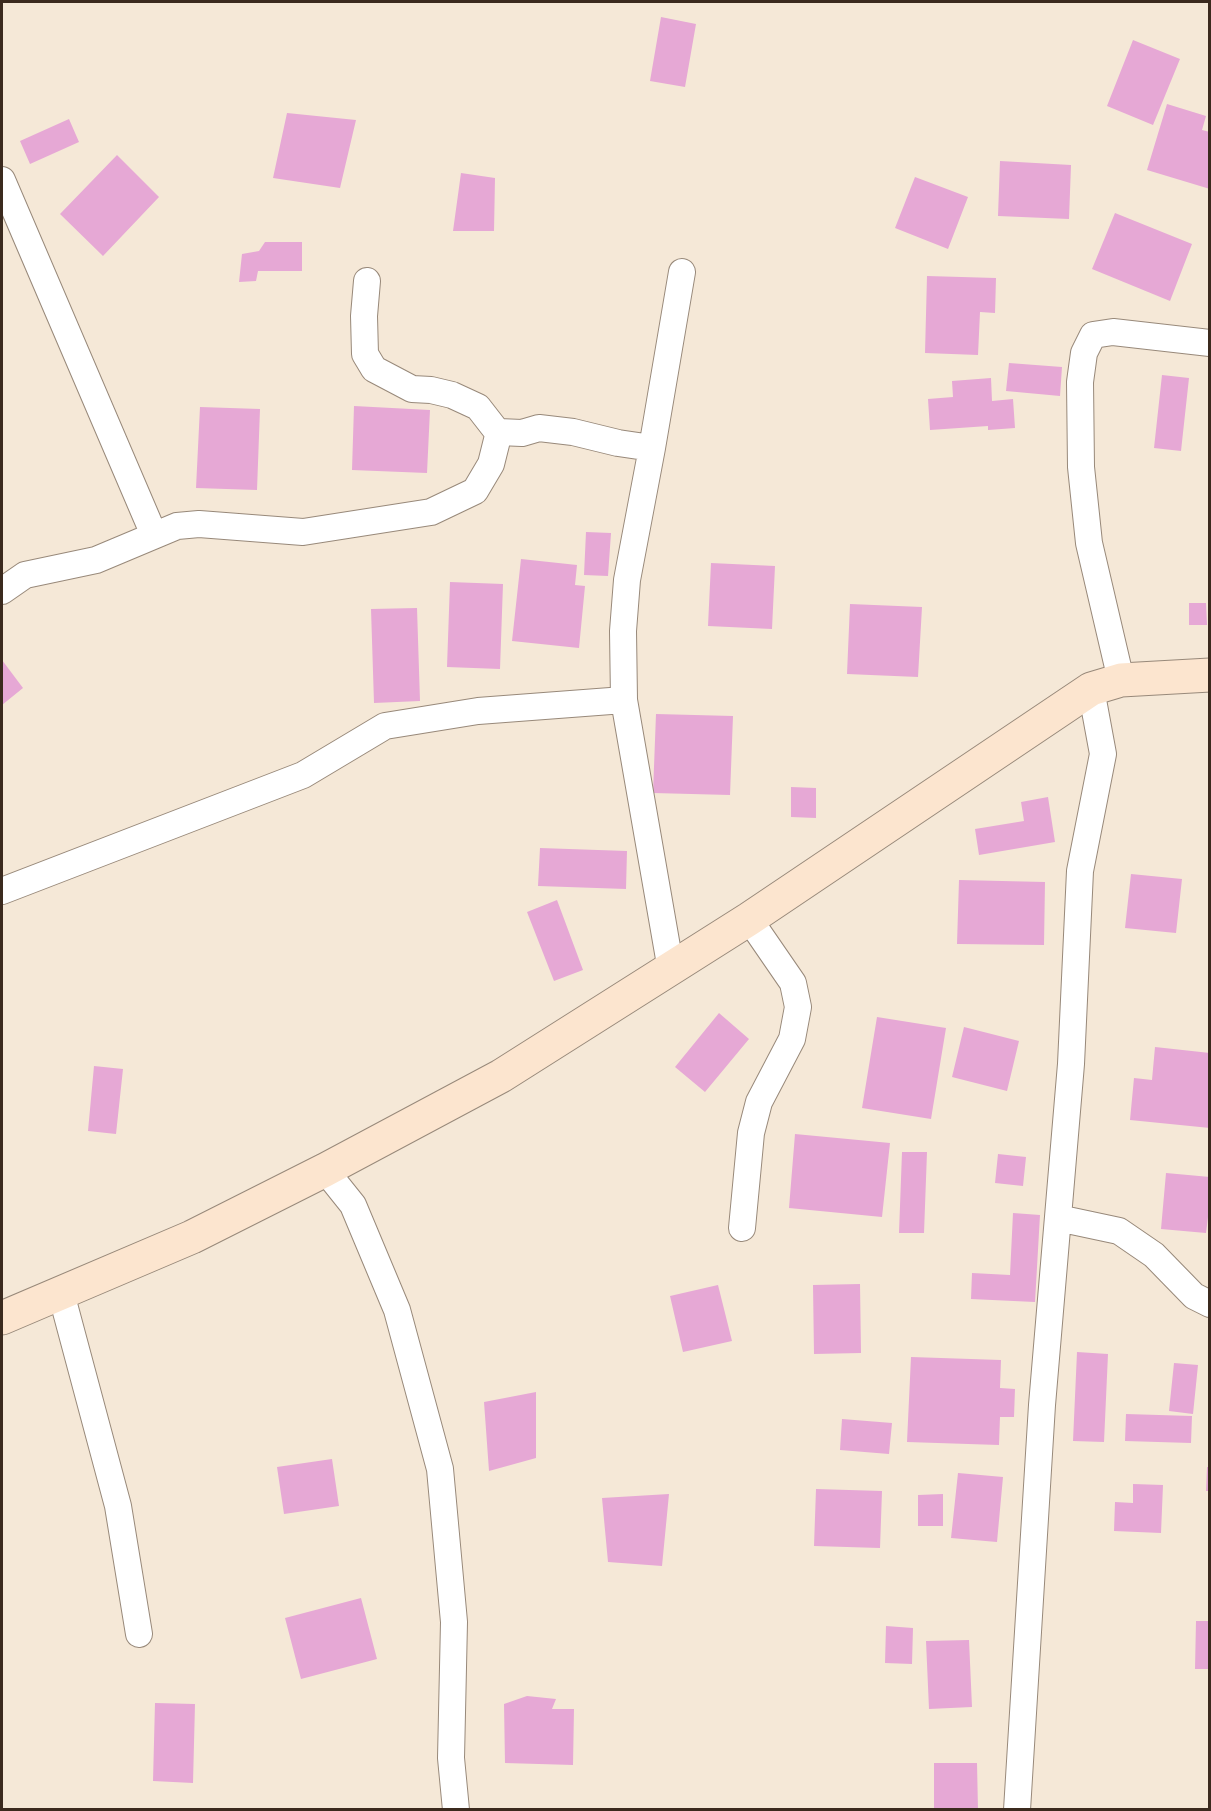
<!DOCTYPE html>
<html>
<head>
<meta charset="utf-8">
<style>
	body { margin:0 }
	#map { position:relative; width:1211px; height:1811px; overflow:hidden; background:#f5e8d7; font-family:Mali,sans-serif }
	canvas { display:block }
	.frame { position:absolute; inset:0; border:3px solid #3b2a1e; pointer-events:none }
</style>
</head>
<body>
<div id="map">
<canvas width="1211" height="1811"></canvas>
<div class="frame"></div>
</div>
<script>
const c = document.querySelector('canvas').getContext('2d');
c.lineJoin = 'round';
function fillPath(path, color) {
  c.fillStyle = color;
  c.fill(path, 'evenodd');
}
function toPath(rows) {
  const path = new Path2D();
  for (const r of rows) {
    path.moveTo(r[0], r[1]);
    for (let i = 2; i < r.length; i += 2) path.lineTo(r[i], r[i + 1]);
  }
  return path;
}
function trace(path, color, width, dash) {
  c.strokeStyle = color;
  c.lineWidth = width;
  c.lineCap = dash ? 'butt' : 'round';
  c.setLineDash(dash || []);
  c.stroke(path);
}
fillPath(toPath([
	[661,17,696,24,685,87,650,81],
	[1133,40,1180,59,1153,125,1107,106],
	[1167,104,1206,116,1202,130,1210,132,1210,189,1147,170],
	[287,113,356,120,340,188,273,178],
	[69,119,79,142,30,164,20,141],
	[117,155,159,197,103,256,60,214],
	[1000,161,1071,165,1069,219,998,216],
	[461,173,495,178,494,231,453,231],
	[915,177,968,197,948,249,895,228],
	[1115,213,1192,244,1170,301,1092,269],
	[265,242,302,242,302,271,258,271,256,281,239,282,242,254,259,251],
	[927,276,996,278,995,313,980,312,978,355,925,353],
	[1009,363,1062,367,1060,396,1006,391],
	[1162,375,1189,378,1181,451,1154,448],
	[991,378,992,401,1013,399,1015,428,988,430,988,426,930,430,928,399,953,397,952,381],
	[354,406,430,410,427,473,352,470],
	[200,407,260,409,257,490,196,488],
	[586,532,611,533,608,576,584,575],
	[521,559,577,565,575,585,585,586,579,648,512,641],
	[711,563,775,566,772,629,708,626],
	[450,582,503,584,500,669,447,667],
	[1189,603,1206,603,1207,625,1189,625],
	[850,604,922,607,918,677,847,674],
	[417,608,420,701,374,703,371,609],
	[2,660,23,688,2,705],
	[656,714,733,716,730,795,653,793],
	[791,787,816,788,816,818,791,817],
	[1048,797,1055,842,979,855,975,829,1024,821,1021,802],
	[540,848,627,851,626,889,538,886],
	[1131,874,1182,879,1176,933,1125,928],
	[959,880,1045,882,1044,945,957,944],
	[557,900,583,970,554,981,527,912],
	[719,1013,749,1039,705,1092,675,1067],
	[877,1017,946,1028,931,1119,862,1108],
	[964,1027,1019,1041,1007,1091,952,1077],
	[1155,1047,1210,1053,1210,1128,1130,1120,1134,1078,1152,1080],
	[94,1066,123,1069,116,1134,88,1131],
	[795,1134,890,1143,882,1217,789,1208],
	[902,1152,927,1152,924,1233,899,1233],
	[998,1154,1026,1157,1023,1186,995,1183],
	[1166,1173,1210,1177,1210,1201,1206,1233,1161,1229],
	[1013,1213,1040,1215,1035,1302,971,1299,972,1273,1010,1275],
	[860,1284,861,1353,814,1354,813,1285],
	[718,1285,732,1341,683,1352,670,1296],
	[1077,1352,1108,1354,1104,1442,1073,1441],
	[911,1357,1001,1360,1000,1388,1015,1389,1014,1417,1000,1417,999,1445,907,1442],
	[1174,1363,1198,1365,1193,1414,1169,1411],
	[536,1392,536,1458,489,1471,484,1402],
	[1126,1414,1192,1416,1191,1443,1125,1441],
	[842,1419,892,1423,889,1454,840,1450],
	[332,1459,339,1506,284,1514,277,1467],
	[1207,1467,1210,1467,1210,1491,1206,1491],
	[958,1473,1003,1477,997,1542,951,1538],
	[1133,1484,1163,1485,1161,1533,1114,1531,1115,1502,1133,1503],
	[816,1489,882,1491,880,1548,814,1546],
	[669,1494,662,1566,608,1562,602,1498],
	[943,1494,943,1526,918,1526,918,1495],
	[361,1598,377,1659,301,1679,285,1618],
	[1196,1621,1210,1621,1210,1669,1195,1669],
	[886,1626,913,1628,912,1664,885,1663],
	[969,1640,972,1707,929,1709,926,1641],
	[527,1696,556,1699,552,1709,574,1709,573,1765,505,1763,504,1704],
	[155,1703,195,1704,193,1783,153,1781],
	[934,1763,977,1763,978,1810,934,1810]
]), '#e6a8d5');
const street = toPath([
	[2,180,154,535],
	[367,281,364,316,365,354,374,369,412,389,431,390,452,395,478,407,499,434],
	[2,591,25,575,96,560,177,526,199,524,303,532,431,512,475,491,491,464,499,432,522,433,539,428,573,432,618,443,652,448],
	[1121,680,1089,543,1081,467,1080,382,1084,353,1093,335,1113,332,1210,343],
	[2,891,303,775,385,726,478,711,624,700],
	[671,970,624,700,623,631,627,580,652,448,682,272],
	[325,1170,353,1205,397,1310,440,1469,454,1622,451,1758,456,1810],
	[1058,1218,1119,1231,1154,1255,1194,1296,1210,1304],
	[742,1228,751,1133,759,1102,792,1039,798,1007,793,983,749,919],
	[61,1293,118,1506,139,1634],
	[1017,1810,1042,1405,1071,1064,1080,871,1103,754,1091,689]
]);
const secondary = toPath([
	[2,1318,192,1237,325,1170,501,1076,749,919,1091,689,1121,680,1210,675]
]);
trace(street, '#98897a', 28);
trace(secondary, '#98897a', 35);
trace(street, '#fff', 26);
trace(secondary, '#fce5cf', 33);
</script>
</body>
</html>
